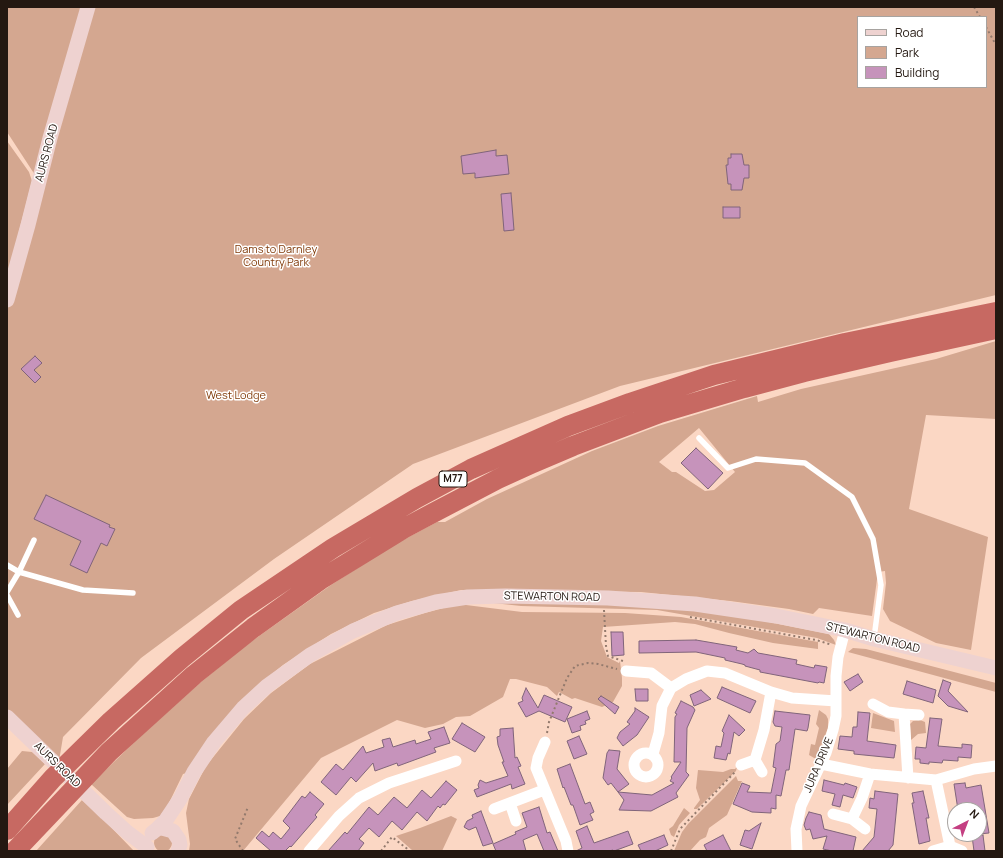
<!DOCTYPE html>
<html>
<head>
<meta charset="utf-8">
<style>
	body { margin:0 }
	#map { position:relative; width:1003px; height:858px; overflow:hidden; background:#fbd7c4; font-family:Manrope,sans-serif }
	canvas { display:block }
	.frame { position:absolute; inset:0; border:8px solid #241811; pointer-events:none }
	.legend { position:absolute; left:857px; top:16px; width:130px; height:72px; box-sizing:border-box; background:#fff; border:1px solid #a7a3a0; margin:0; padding:5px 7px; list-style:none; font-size:12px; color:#241811 }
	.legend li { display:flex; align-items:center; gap:8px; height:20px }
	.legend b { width:20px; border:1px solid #a7a3a0 }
	.north { position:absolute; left:947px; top:802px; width:40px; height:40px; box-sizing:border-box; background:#fff; border:1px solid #a7a3a0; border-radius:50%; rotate:42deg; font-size:11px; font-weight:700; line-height:16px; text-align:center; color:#241811 }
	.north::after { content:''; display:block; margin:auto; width:14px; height:18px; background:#c43f82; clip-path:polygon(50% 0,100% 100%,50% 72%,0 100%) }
</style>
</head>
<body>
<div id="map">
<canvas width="1003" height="858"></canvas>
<div class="frame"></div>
<ul class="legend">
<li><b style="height:5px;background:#eed2d0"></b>Road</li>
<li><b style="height:11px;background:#d4a790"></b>Park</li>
<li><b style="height:11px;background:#c693bb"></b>Building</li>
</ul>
<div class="north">N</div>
</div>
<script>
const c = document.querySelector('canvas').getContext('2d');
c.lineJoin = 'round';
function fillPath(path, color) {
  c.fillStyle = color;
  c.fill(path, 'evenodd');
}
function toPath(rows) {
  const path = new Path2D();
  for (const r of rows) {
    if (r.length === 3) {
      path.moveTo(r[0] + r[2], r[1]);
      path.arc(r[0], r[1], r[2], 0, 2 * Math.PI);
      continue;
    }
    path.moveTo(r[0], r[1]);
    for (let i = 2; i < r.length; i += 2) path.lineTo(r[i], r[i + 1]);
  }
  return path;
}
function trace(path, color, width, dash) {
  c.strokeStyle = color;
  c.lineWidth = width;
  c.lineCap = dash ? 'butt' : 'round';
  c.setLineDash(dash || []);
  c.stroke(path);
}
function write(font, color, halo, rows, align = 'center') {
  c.font = font + ' Manrope,sans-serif';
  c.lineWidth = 3;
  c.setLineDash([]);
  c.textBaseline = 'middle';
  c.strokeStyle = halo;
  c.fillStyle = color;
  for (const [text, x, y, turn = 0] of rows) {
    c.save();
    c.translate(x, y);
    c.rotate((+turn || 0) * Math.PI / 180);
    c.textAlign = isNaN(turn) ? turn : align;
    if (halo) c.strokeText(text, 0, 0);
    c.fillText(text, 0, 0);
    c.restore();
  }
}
fillPath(toPath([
	[7,7,996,7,996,295,620,386,413,464,274,559,141,658,63,737,58,767,7,717,7,294,35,175,7,132],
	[858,17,986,17,986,87,858,87],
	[7,141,29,172,32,181,7,278],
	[996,341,996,419,926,415,909,509,988,537,971,650,936,643,890,621,883,609,886,583,885,571,878,572,872,616,819,608,813,614,789,609,730,601,641,592,461,590,412,601,374,613,331,634,283,665,254,689,187,773,183,774,168,805,160,816,153,818,134,819,127,817,91,784,144,733,201,682,245,646,331,585,392,546,437,522,445,522,487,499,592,451,658,426,757,396,758,402,801,389,936,359],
	[699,428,735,472,714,490,705,491,676,472,672,472,659,462],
	[475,601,635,604,728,614,829,634,834,640,836,645,817,638,657,610,521,606],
	[458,604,522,612,625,613,681,617,818,642,818,649,773,643,729,633,695,624,675,622,603,627,601,641,607,657,619,663,620,661,622,678,622,686,613,702,602,707,575,698,572,699,559,692,557,696,547,687,516,679,510,679,503,697,470,716,456,717,443,724,425,728,397,720,321,758,243,851,189,851,190,844,186,813,189,799,206,766,244,719,271,693,310,664,387,625,425,613],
	[853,648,866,649,996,683,996,692,848,652],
	[819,710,826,715,828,719,828,728,816,759,809,755,811,744,815,745,819,728,816,724],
	[873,713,894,721,895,732,871,728],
	[920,720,925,722,926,733,918,734,911,740,910,724,913,721],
	[22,751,32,752,45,764,7,805,7,769],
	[737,767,736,771,697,809,694,809,694,808,700,800,696,788,698,770,723,772,731,769,735,769],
	[736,776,738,781,742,781,727,815,709,828,706,837,700,840,690,851,674,851,682,832,688,824],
	[82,800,104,820,134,851,36,851],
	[684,808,690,813,679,825,674,837,671,835,669,829,673,826],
	[451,816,457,819,442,851,413,851,396,836,420,828],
	[163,843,9]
]), '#d4a790');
const building = toPath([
	[496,150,496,156,507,155,509,174,475,178,475,173,463,174,461,156,496,150],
	[731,154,742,154,744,165,749,165,749,178,744,178,742,190,731,190,731,184,728,184,726,165,728,165,728,158,731,158,731,154],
	[511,193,514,230,504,231,501,194,511,193],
	[723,207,740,207,740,218,723,218,723,207],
	[35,356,42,363,34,370,41,377,35,383,21,369,35,356],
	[696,448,723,473,708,489,681,463,696,448],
	[46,495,110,525,109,527,115,529,107,546,101,543,87,573,70,565,81,541,34,519,46,495],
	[611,632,623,632,624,655,612,656,611,632],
	[696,640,737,647,736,650,748,653,754,649,758,653,797,660,796,664,814,668,815,665,827,667,824,683,819,682,818,683,760,672,760,670,745,666,745,665,742,664,725,660,725,658,696,652,639,653,639,641,696,640],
	[858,674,863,682,850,691,844,682,858,674],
	[943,680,951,683,948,691,968,712,948,706,938,696,943,680],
	[907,681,936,690,933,703,903,694,907,681],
	[722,687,756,701,750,713,717,698,722,687],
	[526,688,538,708,544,695,572,707,565,722,539,711,526,717,518,703,523,701,522,698,526,688],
	[635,689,648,689,648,701,636,701,635,689],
	[701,690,711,699,694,706,690,695,701,690],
	[601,696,619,707,615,714,598,699,601,696],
	[681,701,693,707,695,710,687,728,686,772,689,775,676,793,678,797,651,811,619,810,624,800,618,792,652,795,674,783,670,781,672,778,671,777,681,762,674,762,675,717,677,714,675,713,681,701],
	[635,708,649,717,637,735,623,746,617,738,620,732,630,724,627,722,635,711,635,708],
	[587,711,590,719,585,721,586,724,580,726,581,730,572,733,567,719,587,711],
	[775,711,810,715,808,728,807,731,795,729,789,770,786,770,781,796,776,795,776,809,771,808,771,813,752,812,733,804,742,783,750,786,747,792,771,793,776,768,773,767,775,752,776,744,780,741,782,727,775,726,773,722,775,711],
	[858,712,870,713,867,741,896,745,894,758,854,754,854,751,838,749,840,736,852,737,853,727,857,727,858,712],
	[729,715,745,730,739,736,734,732,730,754,728,753,726,760,714,758,716,746,721,747,724,733,722,731,729,715],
	[930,718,942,719,938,746,962,748,962,744,972,745,971,758,958,757,958,761,943,760,942,763,929,762,929,764,920,763,920,759,915,759,916,747,926,748,930,718],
	[462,723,485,737,475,752,452,739,462,723],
	[444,727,450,743,434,748,436,752,398,766,397,763,375,771,373,763,356,782,351,777,336,795,321,782,336,764,343,770,363,746,366,753,384,747,382,740,390,738,393,747,415,740,416,744,431,739,428,732,444,727],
	[513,728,515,758,517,757,521,766,518,767,525,784,512,789,511,784,477,797,474,790,479,788,478,785,480,780,486,783,508,776,502,762,504,762,498,745,497,737,500,736,500,729,513,728],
	[579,736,587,754,574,759,567,741,579,736],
	[609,750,620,751,617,769,629,784,618,792,611,783,608,785,603,778,607,753,609,750],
	[570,764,585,804,590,802,594,812,590,814,593,820,580,825,573,805,571,805,564,787,563,788,557,769,570,764],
	[824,780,844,785,845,783,857,787,853,798,843,795,840,807,832,805,835,794,822,791,824,780],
	[446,781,457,790,445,805,443,804,440,808,438,806,427,821,417,812,402,830,392,821,379,837,369,828,359,839,364,843,358,851,328,851,345,832,347,834,369,807,378,815,394,797,407,808,422,790,431,798,446,781],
	[965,783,966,788,981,785,989,833,979,834,979,810,958,810,954,784,965,783],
	[875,791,898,794,893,845,888,851,862,851,874,837,877,809,869,808,870,798,874,799,875,791],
	[923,791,929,818,926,818,930,841,919,844,912,803,914,803,912,793,923,791],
	[310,792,324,804,315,815,317,817,291,847,290,846,285,851,271,851,256,838,262,831,269,837,273,832,281,839,290,828,283,821,302,796,305,798,310,792],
	[539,807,547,833,550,832,558,851,544,851,537,834,523,840,526,851,496,851,493,844,516,834,515,832,527,827,522,813,539,807],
	[481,811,493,843,483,846,476,827,469,830,464,827,467,821,473,818,472,815,481,811],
	[809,812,821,815,824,829,856,837,853,851,832,851,823,849,827,836,813,839,810,829,806,830,804,825,806,818,809,812],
	[761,823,752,849,740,845,745,830,749,831,761,823],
	[587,826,594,843,628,831,633,844,614,851,613,850,609,851,576,851,582,848,576,831,587,826],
	[664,835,668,845,655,851,641,851,638,845,664,835],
	[723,835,731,851,707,851,704,845,723,835],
	[983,835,985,851,974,851,972,836,983,835]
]);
fillPath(building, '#c693bb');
trace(building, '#80647a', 1);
trace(toPath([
	[974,7,980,17],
	[986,27,996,45],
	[604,610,606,646,608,656,623,661],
	[690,617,816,640,832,645],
	[547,733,549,722,567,678,575,666,588,663,598,664,617,669],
	[243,851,235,839,248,807],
	[381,851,392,837,410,851],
	[671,851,680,829,735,772]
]), '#937a6d', 2, [2, 3]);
trace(toPath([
	[699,438,728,468,756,459,805,463,852,497,873,539,881,585,874,638],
	[7,565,19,572,83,590,133,593],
	[7,592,19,572,34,540],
	[7,595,18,615]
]), '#fff', 5.5);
trace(toPath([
	[626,671,651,673,671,688],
	[873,704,888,712,904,714,908,778],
	[904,714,919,715],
	[545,742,538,758,536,768,566,841,568,851],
	[646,765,12],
	[653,754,659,733,662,706,671,688,686,679,707,671,725,673,771,692,792,698,836,701],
	[755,760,762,772],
	[821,764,870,774,936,780,974,769,996,766],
	[741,765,755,760,764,730,771,692],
	[936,780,950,846,962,851],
	[510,803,516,821],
	[494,809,544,790],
	[833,814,852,819,862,798,870,774],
	[852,819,865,829],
	[309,851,339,816,359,798,389,783,456,761],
	[797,851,796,829,801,806,826,753,833,730,836,716,836,676,838,657,845,630],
	[933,851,950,846]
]), '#fff', 11);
trace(toPath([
	[7,300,28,225,50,138,88,7],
	[7,717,106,813,127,832,147,847],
	[157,829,166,820,180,799,194,772,214,742,243,708,267,686,310,655,353,631,397,613,436,602,468,597,505,596,608,598,695,604,776,616,845,630,874,639,996,668],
	[152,833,157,829,162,828,173,831,179,840,180,845,178,851]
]), '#eed2d0', 15);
trace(toPath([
	[7,830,53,778,111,721,182,658,241,610,333,548,417,498,471,469,568,426,630,403,714,375,845,343,996,312],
	[15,851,109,752,194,675,253,628,320,580,403,529,433,513,498,479,531,464,573,446,660,413,744,388,804,372,890,352,996,329]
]), '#c76962', 20);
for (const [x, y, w] of [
	[453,479,28]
]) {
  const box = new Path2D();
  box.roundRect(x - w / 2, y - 8, w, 16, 3);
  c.fillStyle = '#fff';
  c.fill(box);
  trace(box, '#241811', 1);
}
write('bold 10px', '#241811', null, [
	["M77",453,479]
]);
write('11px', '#241811', '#fff', [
	["AURS ROAD",47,153,-75],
	["STEWARTON ROAD",552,597,1],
	["STEWARTON ROAD",873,638,14],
	["AURS ROAD",57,765,44],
	["JURA DRIVE",819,765,-67]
]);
write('11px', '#803a09', '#fff', [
	["Dams to Darnley",276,250],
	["Country Park",276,263],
	["West Lodge",236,396]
]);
</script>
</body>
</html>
